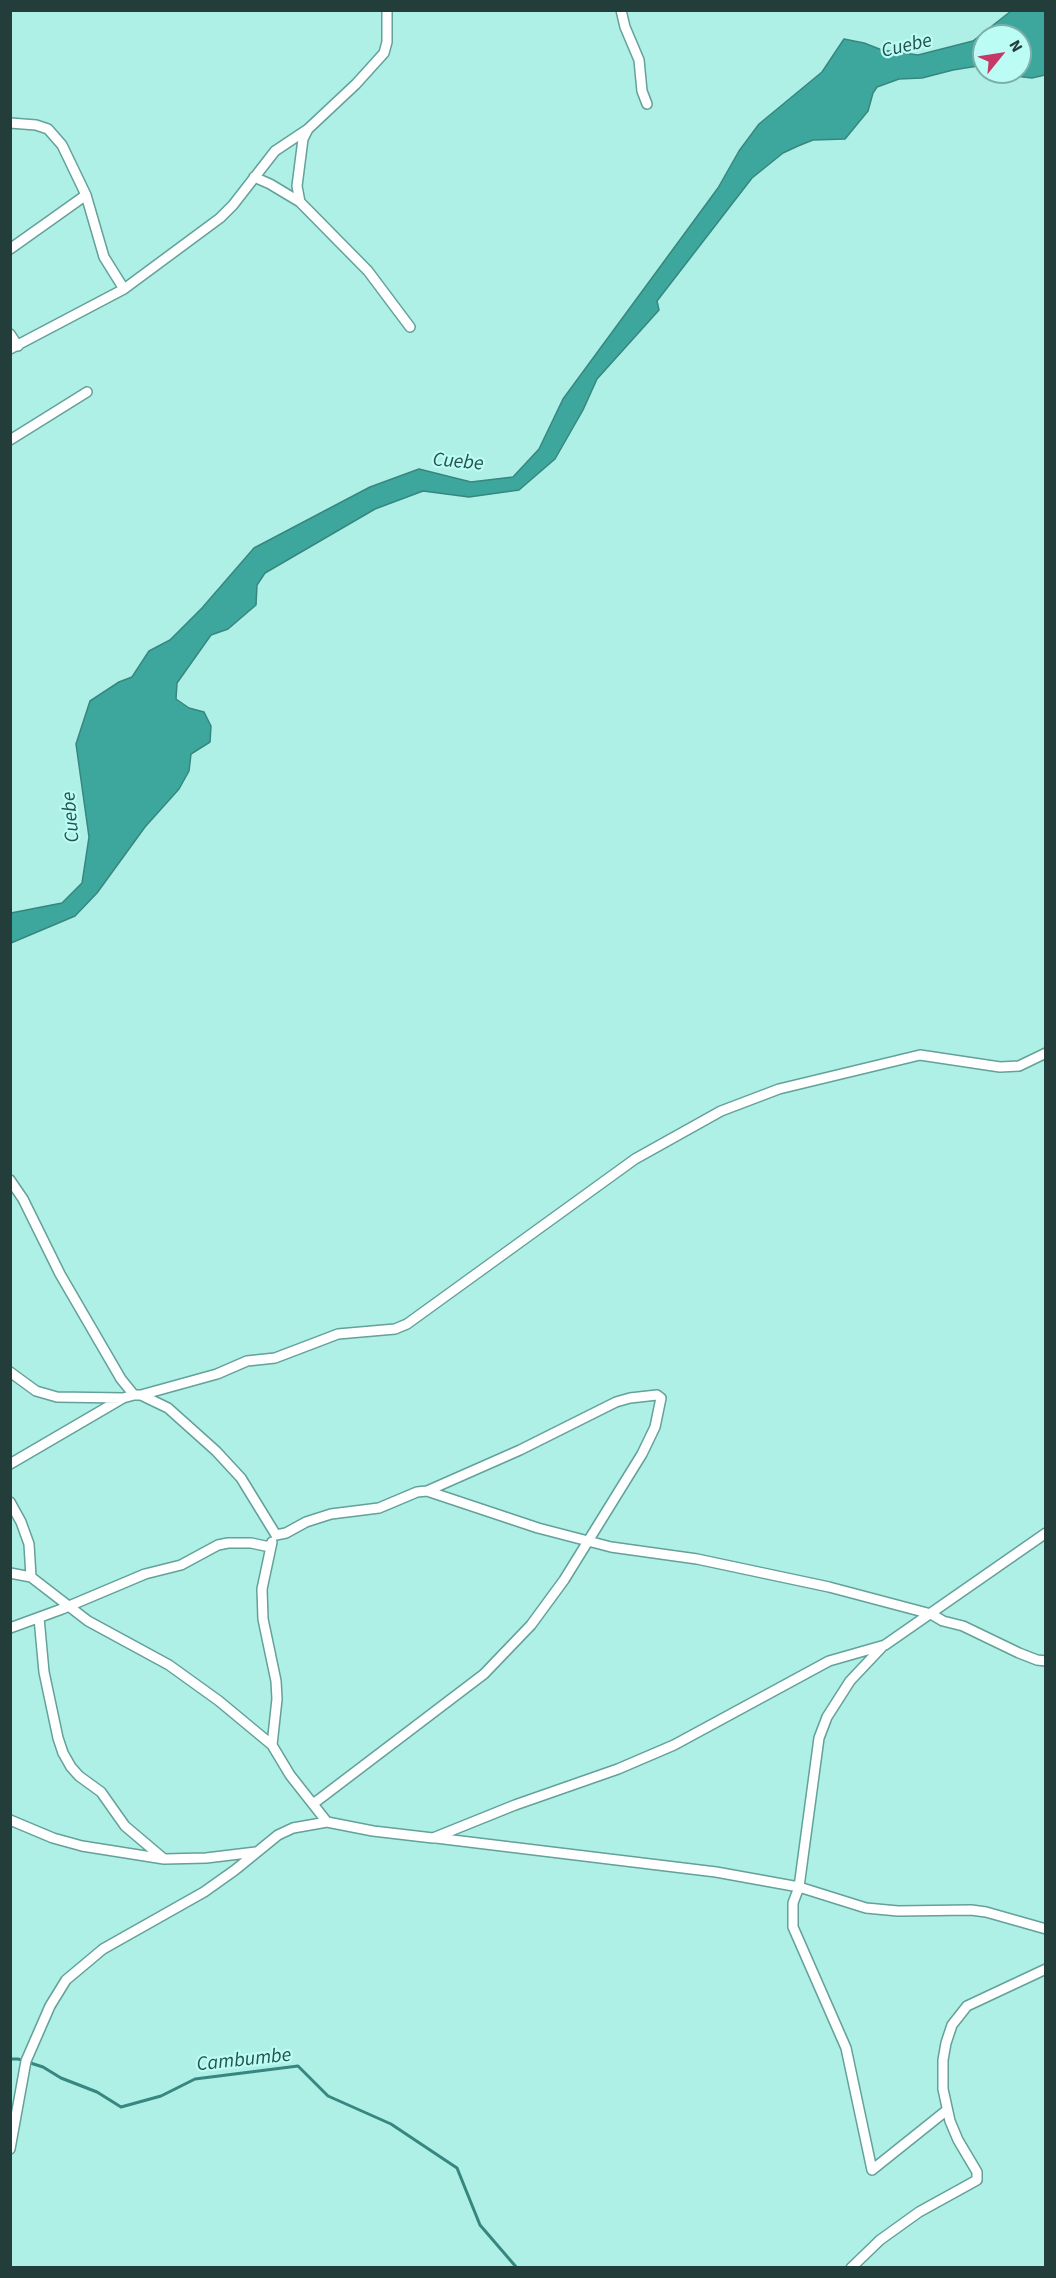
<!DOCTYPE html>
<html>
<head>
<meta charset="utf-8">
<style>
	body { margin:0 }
	#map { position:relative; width:1056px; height:2278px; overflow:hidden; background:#aeefe6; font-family:"Source Sans 3",sans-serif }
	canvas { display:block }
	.frame { position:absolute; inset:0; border:12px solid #233d3a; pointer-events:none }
	.north { position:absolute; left:972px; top:24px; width:60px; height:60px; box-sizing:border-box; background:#bbfcf4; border:2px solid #7eb0aa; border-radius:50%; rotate:60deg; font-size:16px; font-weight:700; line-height:24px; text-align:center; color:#233d3a }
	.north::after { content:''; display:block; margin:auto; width:21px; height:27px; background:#c63865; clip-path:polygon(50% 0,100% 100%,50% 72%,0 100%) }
</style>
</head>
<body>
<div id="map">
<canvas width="1056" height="2278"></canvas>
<div class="frame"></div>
<div class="north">N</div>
</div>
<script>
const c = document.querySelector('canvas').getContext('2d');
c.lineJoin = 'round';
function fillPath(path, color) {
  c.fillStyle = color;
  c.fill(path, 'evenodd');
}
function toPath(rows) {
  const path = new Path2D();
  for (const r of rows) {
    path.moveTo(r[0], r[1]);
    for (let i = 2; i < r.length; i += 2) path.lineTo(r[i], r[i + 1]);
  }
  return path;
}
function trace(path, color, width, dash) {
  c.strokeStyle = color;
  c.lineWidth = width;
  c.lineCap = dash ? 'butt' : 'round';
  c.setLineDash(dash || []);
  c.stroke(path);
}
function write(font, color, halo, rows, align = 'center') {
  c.font = font + ' "Source Sans 3",sans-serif';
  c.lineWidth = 4.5;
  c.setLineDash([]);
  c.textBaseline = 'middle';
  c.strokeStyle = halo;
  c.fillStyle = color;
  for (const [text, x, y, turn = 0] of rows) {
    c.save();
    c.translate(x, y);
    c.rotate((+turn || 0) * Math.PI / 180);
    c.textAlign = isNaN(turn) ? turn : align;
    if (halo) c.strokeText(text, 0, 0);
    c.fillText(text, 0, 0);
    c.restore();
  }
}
const water = toPath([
	[1011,11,1045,11,1045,75,1032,78,1015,76,1003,72,1020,72,1020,36,984,36,984,65,953,70,922,78,899,79,877,87,873,93,868,111,845,139,813,140,798,146,783,153,752,178,657,301,659,310,597,379,583,410,555,459,519,490,469,497,423,491,375,509,265,573,257,585,256,605,228,629,211,635,177,683,176,699,189,708,204,712,211,726,210,742,191,754,189,771,179,789,145,827,97,893,75,916,11,943,11,913,62,903,82,883,89,837,76,744,90,701,119,682,132,677,149,651,170,640,202,608,254,548,370,487,419,469,471,482,513,477,539,449,563,399,718,188,739,151,759,124,822,72,844,39,864,43,882,50,918,55,973,41,1011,11]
]);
fillPath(water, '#3ea79d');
trace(water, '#36877f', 1.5);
trace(toPath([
	[10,2059,18,2059,43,2067,61,2078,97,2092,121,2107,161,2096,195,2079,298,2066,328,2096,391,2124,457,2168,480,2225,517,2268]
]), '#36877f', 3);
const street = toPath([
	[621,10,625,27,639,60,642,91,647,104],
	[10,123,36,125,48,129,62,145,86,195,104,257,124,289],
	[254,177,270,184,300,202,368,271,410,327],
	[300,202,297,186,303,139,308,129],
	[10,249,86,195],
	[10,334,18,346],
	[10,349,124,289,220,218,233,205,275,151,308,129,356,84,384,53,387,42,387,10],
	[10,440,87,392],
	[10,1180,23,1199,60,1274,121,1379,134,1395],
	[10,1372,36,1391,57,1397,123,1398,134,1395,141,1395,168,1408,216,1451,241,1478,276,1535],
	[141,1395,217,1374,247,1361,275,1358,338,1334,395,1329,407,1324,635,1159,721,1111,779,1089,920,1055,1000,1067,1019,1066,1046,1053],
	[10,1464,123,1398],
	[10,1502,21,1522,29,1544,31,1577],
	[276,1535,286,1533,306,1522,331,1514,379,1508,417,1492,427,1491,538,1528,611,1547,697,1559,829,1587,931,1614,943,1621,963,1626,1019,1653,1037,1660,1046,1661],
	[10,1573,31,1577,88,1621,169,1665,219,1701,272,1745,290,1775,327,1822],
	[39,1618,44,1672,58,1738,63,1753,71,1767,79,1776,101,1792,125,1826,164,1859],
	[10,1628,62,1609,145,1574,181,1565,218,1545,228,1543,251,1543,270,1547],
	[883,1646,850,1681,827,1717,819,1738,799,1887,793,1903,793,1927,846,2048,872,2170,947,2110],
	[272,1745,277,1699,276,1681,263,1619,262,1589,272,1542],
	[313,1804,484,1674,531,1625,564,1580,642,1454,655,1427,661,1398,657,1395,630,1398,616,1402,520,1450,427,1491],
	[10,1820,53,1838,82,1846,164,1859,206,1858,256,1852],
	[436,1838,716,1872,799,1887,866,1908,898,1911,971,1910,986,1912,1046,1929],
	[10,2149,26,2061,50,2006,66,1980,103,1949,204,1892,235,1870,278,1835,293,1828,327,1822,373,1831,433,1838,515,1805,618,1769,674,1745,829,1661,885,1645,1046,1533],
	[851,2268,880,2240,919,2212,977,2180,977,2172,958,2140,950,2121,943,2089,943,2060,946,2043,952,2025,967,2006,1046,1969]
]);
trace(street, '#63a19a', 12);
trace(street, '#fff', 9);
write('italic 20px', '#24524d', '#bbfcf4', [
	["Cuebe",907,47,-13],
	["Cuebe",458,463,5],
	["Cuebe",72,817,-95],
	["Cambumbe",244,2061,-6]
]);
</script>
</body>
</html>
